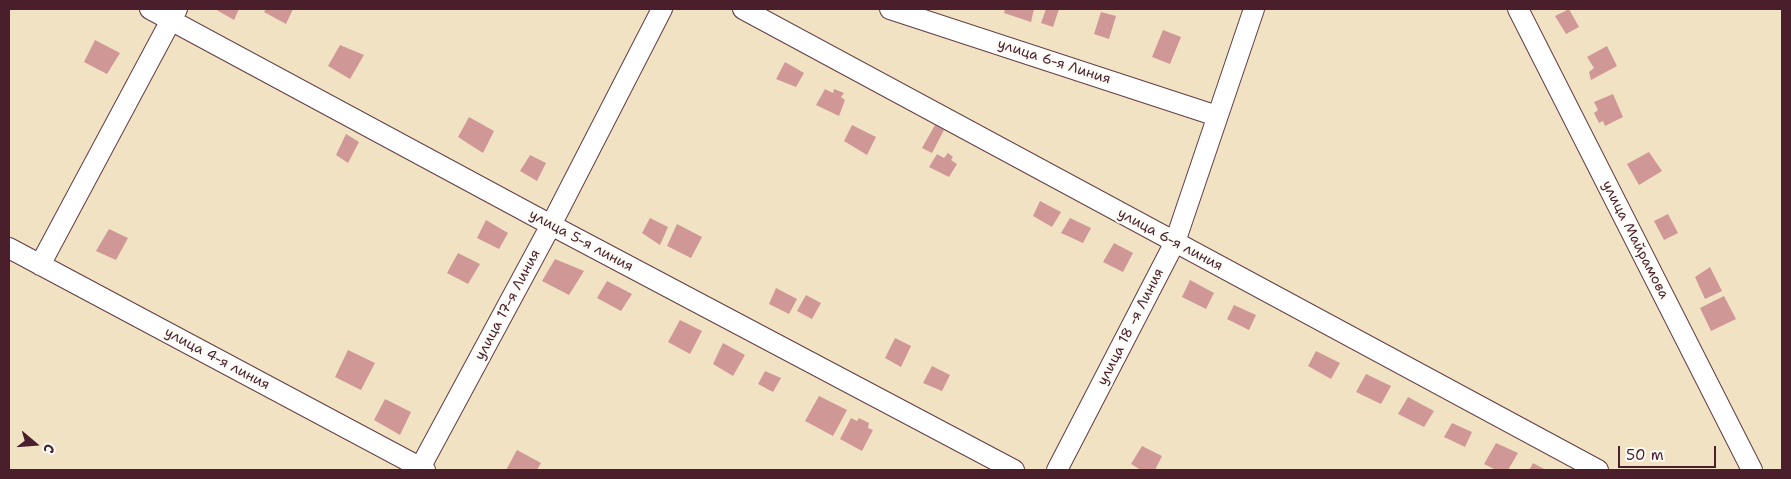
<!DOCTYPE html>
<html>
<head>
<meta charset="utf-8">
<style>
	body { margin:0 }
	#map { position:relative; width:1791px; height:479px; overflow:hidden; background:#f1e2c4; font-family:"Shantell Sans",sans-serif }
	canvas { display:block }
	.frame { position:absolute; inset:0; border:10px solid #4a1f2b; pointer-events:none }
	.north { position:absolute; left:10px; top:419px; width:50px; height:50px; -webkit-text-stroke:4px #fdfcf7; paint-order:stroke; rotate:108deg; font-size:14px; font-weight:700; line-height:20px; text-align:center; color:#4a1f2b }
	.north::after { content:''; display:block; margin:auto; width:18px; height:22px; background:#4a1f2b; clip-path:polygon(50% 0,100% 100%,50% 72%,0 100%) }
	.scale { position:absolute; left:1618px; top:446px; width:98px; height:22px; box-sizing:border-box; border:2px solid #4a1f2b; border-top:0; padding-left:6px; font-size:15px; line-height:18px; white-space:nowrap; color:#4a1f2b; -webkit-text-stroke:4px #fdfcf7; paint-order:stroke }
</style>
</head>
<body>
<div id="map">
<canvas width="1791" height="479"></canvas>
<div class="frame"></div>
<div class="north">С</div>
<div class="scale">50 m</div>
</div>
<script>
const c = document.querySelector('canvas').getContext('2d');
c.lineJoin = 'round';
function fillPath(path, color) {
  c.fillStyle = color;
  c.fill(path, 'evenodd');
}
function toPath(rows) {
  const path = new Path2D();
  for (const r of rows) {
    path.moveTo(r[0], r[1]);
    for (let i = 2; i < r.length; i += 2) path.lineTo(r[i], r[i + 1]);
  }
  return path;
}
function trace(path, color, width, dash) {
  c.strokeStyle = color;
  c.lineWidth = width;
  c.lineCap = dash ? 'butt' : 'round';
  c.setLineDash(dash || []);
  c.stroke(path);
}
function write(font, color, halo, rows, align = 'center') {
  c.font = font + ' "Shantell Sans",sans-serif';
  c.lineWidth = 4.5;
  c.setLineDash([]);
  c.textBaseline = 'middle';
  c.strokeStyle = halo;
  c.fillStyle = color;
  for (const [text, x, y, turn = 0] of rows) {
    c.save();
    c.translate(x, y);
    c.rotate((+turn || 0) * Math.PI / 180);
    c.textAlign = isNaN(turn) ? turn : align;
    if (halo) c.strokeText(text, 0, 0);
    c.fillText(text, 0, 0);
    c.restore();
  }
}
fillPath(toPath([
	[215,9,239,9,234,20],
	[266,9,293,9,286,24,264,12],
	[1005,9,1034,9,1031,22,1004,13],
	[1046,9,1059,9,1053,27,1041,23],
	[1569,9,1579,27,1566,34,1555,16],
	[1101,12,1116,16,1109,39,1094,34],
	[1163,30,1181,37,1170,64,1152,57],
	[95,40,120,53,107,74,84,62],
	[340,45,364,55,350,79,328,66],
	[1607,46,1617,66,1591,80,1589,72,1594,68,1587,57],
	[785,62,804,73,796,87,776,79],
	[825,89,833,93,834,89,844,93,841,97,845,100,839,116,816,105],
	[1613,94,1623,117,1605,126,1603,121,1599,123,1594,113,1598,110,1594,102],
	[469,117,494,131,483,153,458,137],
	[852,125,876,137,867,155,844,141],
	[935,125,944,130,932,153,922,148],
	[346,134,359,142,348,163,336,155],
	[1649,152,1662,171,1639,185,1627,164],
	[948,153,953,157,951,160,957,164,949,177,929,167,937,154,944,158],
	[530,155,546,163,537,181,520,171],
	[1040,201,1061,212,1052,227,1033,216],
	[1668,214,1678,233,1664,240,1654,221],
	[650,218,668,227,660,245,642,233],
	[1070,218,1091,228,1083,243,1061,233],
	[486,220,508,233,499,249,477,238],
	[677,224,702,237,691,258,667,246],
	[109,229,128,238,116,260,96,251],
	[1114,243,1133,253,1123,272,1103,262],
	[458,253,480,264,468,284,447,273],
	[555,259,584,271,569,295,542,281],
	[1710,267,1722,291,1705,299,1695,277],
	[1190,280,1214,293,1206,309,1182,297],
	[607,281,632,294,621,311,597,298],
	[776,288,797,299,789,314,769,304],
	[806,295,821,303,812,319,797,311],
	[1724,296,1736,319,1711,331,1700,308],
	[1234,305,1256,315,1249,330,1227,319],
	[680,320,702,331,690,354,668,342],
	[895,338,911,346,901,367,885,358],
	[723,343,745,355,733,376,713,364],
	[348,350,375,363,361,390,335,377],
	[1316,351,1340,363,1331,379,1308,366],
	[932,366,950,375,942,391,923,383],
	[765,371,781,378,773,392,758,384],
	[1366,374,1391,386,1381,404,1356,392],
	[819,396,847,410,833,436,805,421],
	[1408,397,1434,411,1424,427,1398,414],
	[385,399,411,412,400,435,374,420],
	[851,418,857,421,859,418,869,423,868,428,873,430,862,451,840,439],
	[1452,423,1472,432,1465,447,1444,437],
	[1496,443,1518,453,1508,470,1496,470,1484,464],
	[1142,446,1162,456,1155,470,1141,470,1131,464],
	[517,450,541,463,537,470,506,470],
	[1533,463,1546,470,1529,470]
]), '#cf9896');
const minor = toPath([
	[150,9,551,225,1014,470],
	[743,9,1598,470],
	[890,9,1217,116],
	[1518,9,1752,470],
	[9,248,425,470],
	[40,265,177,9],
	[420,468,551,225,662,9],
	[1057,470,1175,242,1254,9]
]);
trace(minor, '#633c42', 22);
trace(minor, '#fff', 20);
write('14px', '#4a1f2b', '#fdfcf7', [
	["улица 6-я Линия",1054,62,18],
	["улица 6-я линия",1170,240,28],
	["улица Майрамова",1635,240,63],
	["улица 5-я линия",581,241,28],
	["улица 17-я Линия",508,305,-62],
	["улица 18 -я Линия",1131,327,-63],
	["улица 4-я линия",217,359,28]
]);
</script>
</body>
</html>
